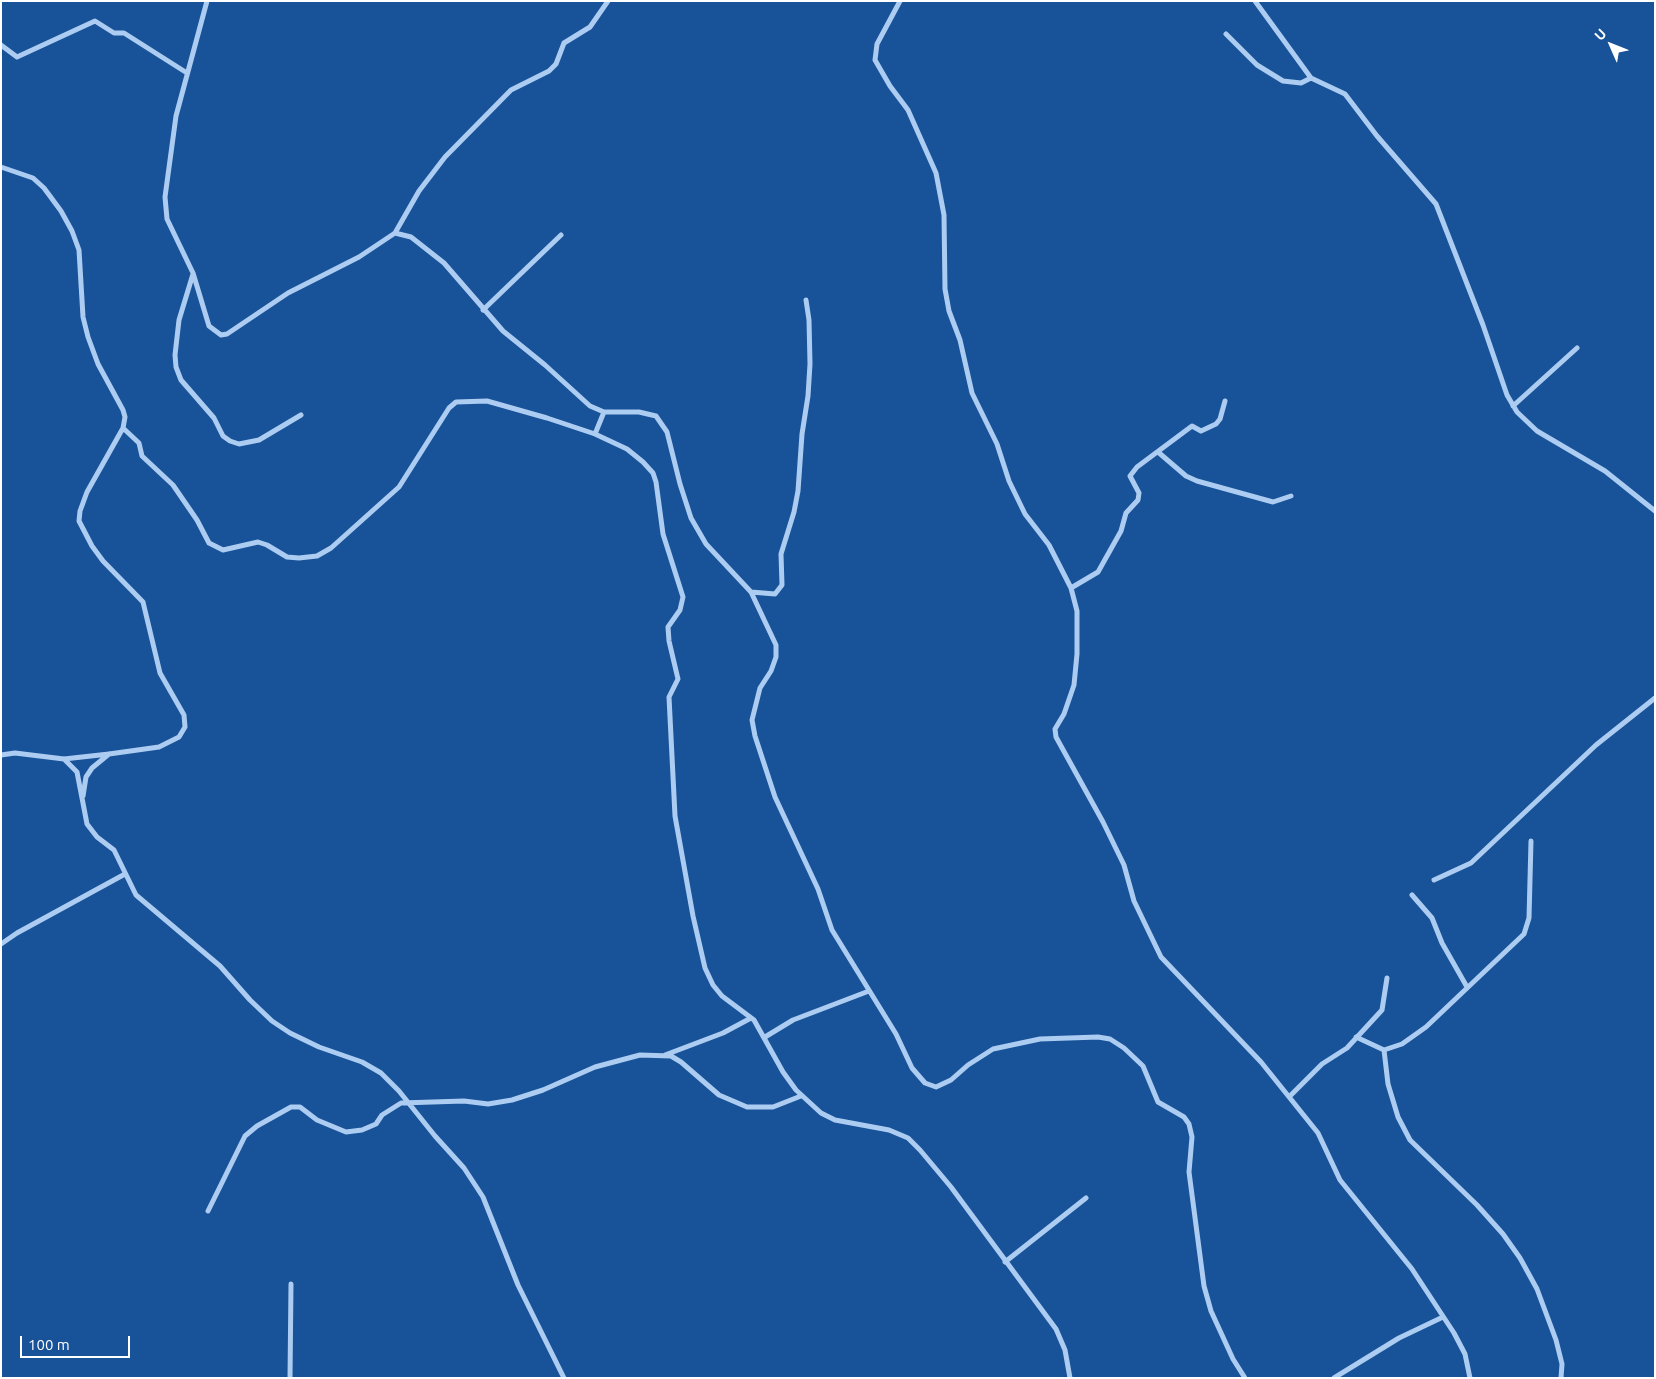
<!DOCTYPE html>
<html>
<head>
<meta charset="utf-8">
<style>
	body { margin:0 }
	#map { position:relative; width:1656px; height:1379px; overflow:hidden; background:#185298; font-family:Ubuntu,sans-serif }
	canvas { display:block }
	.frame { position:absolute; inset:0; border:2px solid #fff; pointer-events:none }
	.north { position:absolute; left:1586px; top:20px; width:50px; height:50px; -webkit-text-stroke:4px #185298; paint-order:stroke; rotate:314deg; font-size:14px; font-weight:700; line-height:20px; text-align:center; color:#fff }
	.north::after { content:''; display:block; margin:auto; width:18px; height:22px; background:#fff; clip-path:polygon(50% 0,100% 100%,50% 72%,0 100%) }
	.scale { position:absolute; left:20px; top:1336px; width:110px; height:22px; box-sizing:border-box; border:2px solid #fff; border-top:0; padding-left:6px; font-size:15px; line-height:18px; white-space:nowrap; color:#fff; -webkit-text-stroke:4px #185298; paint-order:stroke }
</style>
</head>
<body>
<div id="map">
<canvas width="1656" height="1379"></canvas>
<div class="frame"></div>
<div class="north">U</div>
<div class="scale">100 m</div>
</div>
<script>
const c = document.querySelector('canvas').getContext('2d');
c.lineJoin = 'round';
function toPath(rows) {
  const path = new Path2D();
  for (const r of rows) {
    path.moveTo(r[0], r[1]);
    for (let i = 2; i < r.length; i += 2) path.lineTo(r[i], r[i + 1]);
  }
  return path;
}
function trace(path, color, width, dash) {
  c.strokeStyle = color;
  c.lineWidth = width;
  c.lineCap = dash ? 'butt' : 'round';
  c.setLineDash(dash || []);
  c.stroke(path);
}
trace(toPath([
	[207,1,176,116,165,197,167,219,193,273,209,326,221,335,227,334,288,293,359,257,395,233,411,237,444,263,503,331,545,365,590,406,604,412,639,412,656,416,667,432,680,484,691,518,706,544,751,592,776,645,776,657,771,671,760,688,752,720,755,736,775,797,818,889,832,930,896,1034,912,1068,925,1083,936,1087,951,1080,968,1065,993,1049,1040,1039,1098,1037,1110,1039,1124,1048,1143,1066,1158,1102,1184,1117,1189,1124,1192,1137,1189,1172,1204,1286,1211,1311,1233,1359,1245,1378],
	[900,1,877,44,875,60,890,86,908,110,936,173,944,215,945,289,949,311,960,340,972,393,997,444,1009,481,1025,514,1049,545,1071,588,1077,611,1077,654,1074,685,1064,714,1055,729,1056,737,1103,822,1124,865,1134,901,1161,957,1261,1062,1318,1133,1340,1180,1412,1269,1454,1333,1465,1354,1470,1378],
	[1255,1,1311,78,1345,94,1377,136,1436,204,1483,325,1507,395,1517,412,1537,431,1605,471,1655,511],
	[1226,34,1257,65,1283,81,1301,83,1311,78],
	[1,45,17,57,95,21,114,33,124,33,187,73],
	[1,167,33,178,44,188,61,211,72,231,79,250,83,317,88,337,98,364,123,410,125,417,123,428,87,492,80,511,79,521,92,546,103,561,143,602,160,673,184,715,185,727,179,737,159,747,109,754,64,759,15,753,1,755],
	[395,233,419,191,445,157,511,90,549,71,556,64,564,43,590,27,608,1],
	[193,274,179,320,175,355,176,367,181,380,214,418,223,436,230,441,239,444,259,440,301,415],
	[483,310,561,235],
	[1513,406,1577,348],
	[123,428,139,443,142,456,173,485,197,520,209,543,223,550,258,542,267,545,287,557,299,558,317,556,331,548,399,487,449,408,456,402,487,401,547,418,595,434,627,449,643,462,653,473,656,482,663,534,683,597,680,610,668,627,669,641,678,679,669,697,675,816,693,916,705,968,713,985,722,996,754,1020,783,1072,796,1090,821,1113,835,1120,889,1130,908,1138,920,1150,951,1187,1056,1329,1065,1350,1070,1378],
	[595,434,604,412],
	[1158,452,1186,476,1197,481,1273,502,1291,496],
	[1071,588,1098,572,1121,531,1126,513,1138,500,1139,493,1130,476,1137,467,1192,426,1201,431,1216,424,1220,419,1225,401],
	[751,592,775,594,782,585,781,554,794,512,798,491,802,434,808,396,810,364,809,320,806,300],
	[64,759,77,772,87,824,97,837,114,850,136,895,220,966,250,1000,272,1021,290,1033,319,1047,362,1062,381,1073,399,1091,435,1136,464,1168,483,1197,518,1285,564,1378],
	[83,796,86,777,92,768,109,754],
	[1434,880,1471,863,1596,745,1655,698],
	[1412,895,1432,918,1442,943,1467,987],
	[1,944,17,933,125,874],
	[765,1037,793,1020,869,991],
	[1356,1037,1384,1050,1402,1044,1426,1027,1524,934,1529,918,1531,841],
	[1384,1050,1388,1084,1398,1117,1410,1140,1477,1205,1503,1234,1520,1258,1537,1289,1556,1340,1562,1364,1561,1378],
	[665,1055,723,1033,751,1018],
	[1290,1096,1322,1064,1347,1048,1382,1010,1387,978],
	[208,1211,245,1136,257,1126,291,1107,300,1107,317,1120,346,1132,362,1130,376,1124,382,1115,401,1103,464,1101,488,1104,512,1100,543,1090,595,1067,640,1055,671,1056,681,1062,719,1095,747,1107,773,1107,801,1096],
	[1005,1262,1086,1198],
	[290,1378,291,1284],
	[1334,1378,1399,1338,1443,1317]
]), '#acccf1', 5);
</script>
</body>
</html>
